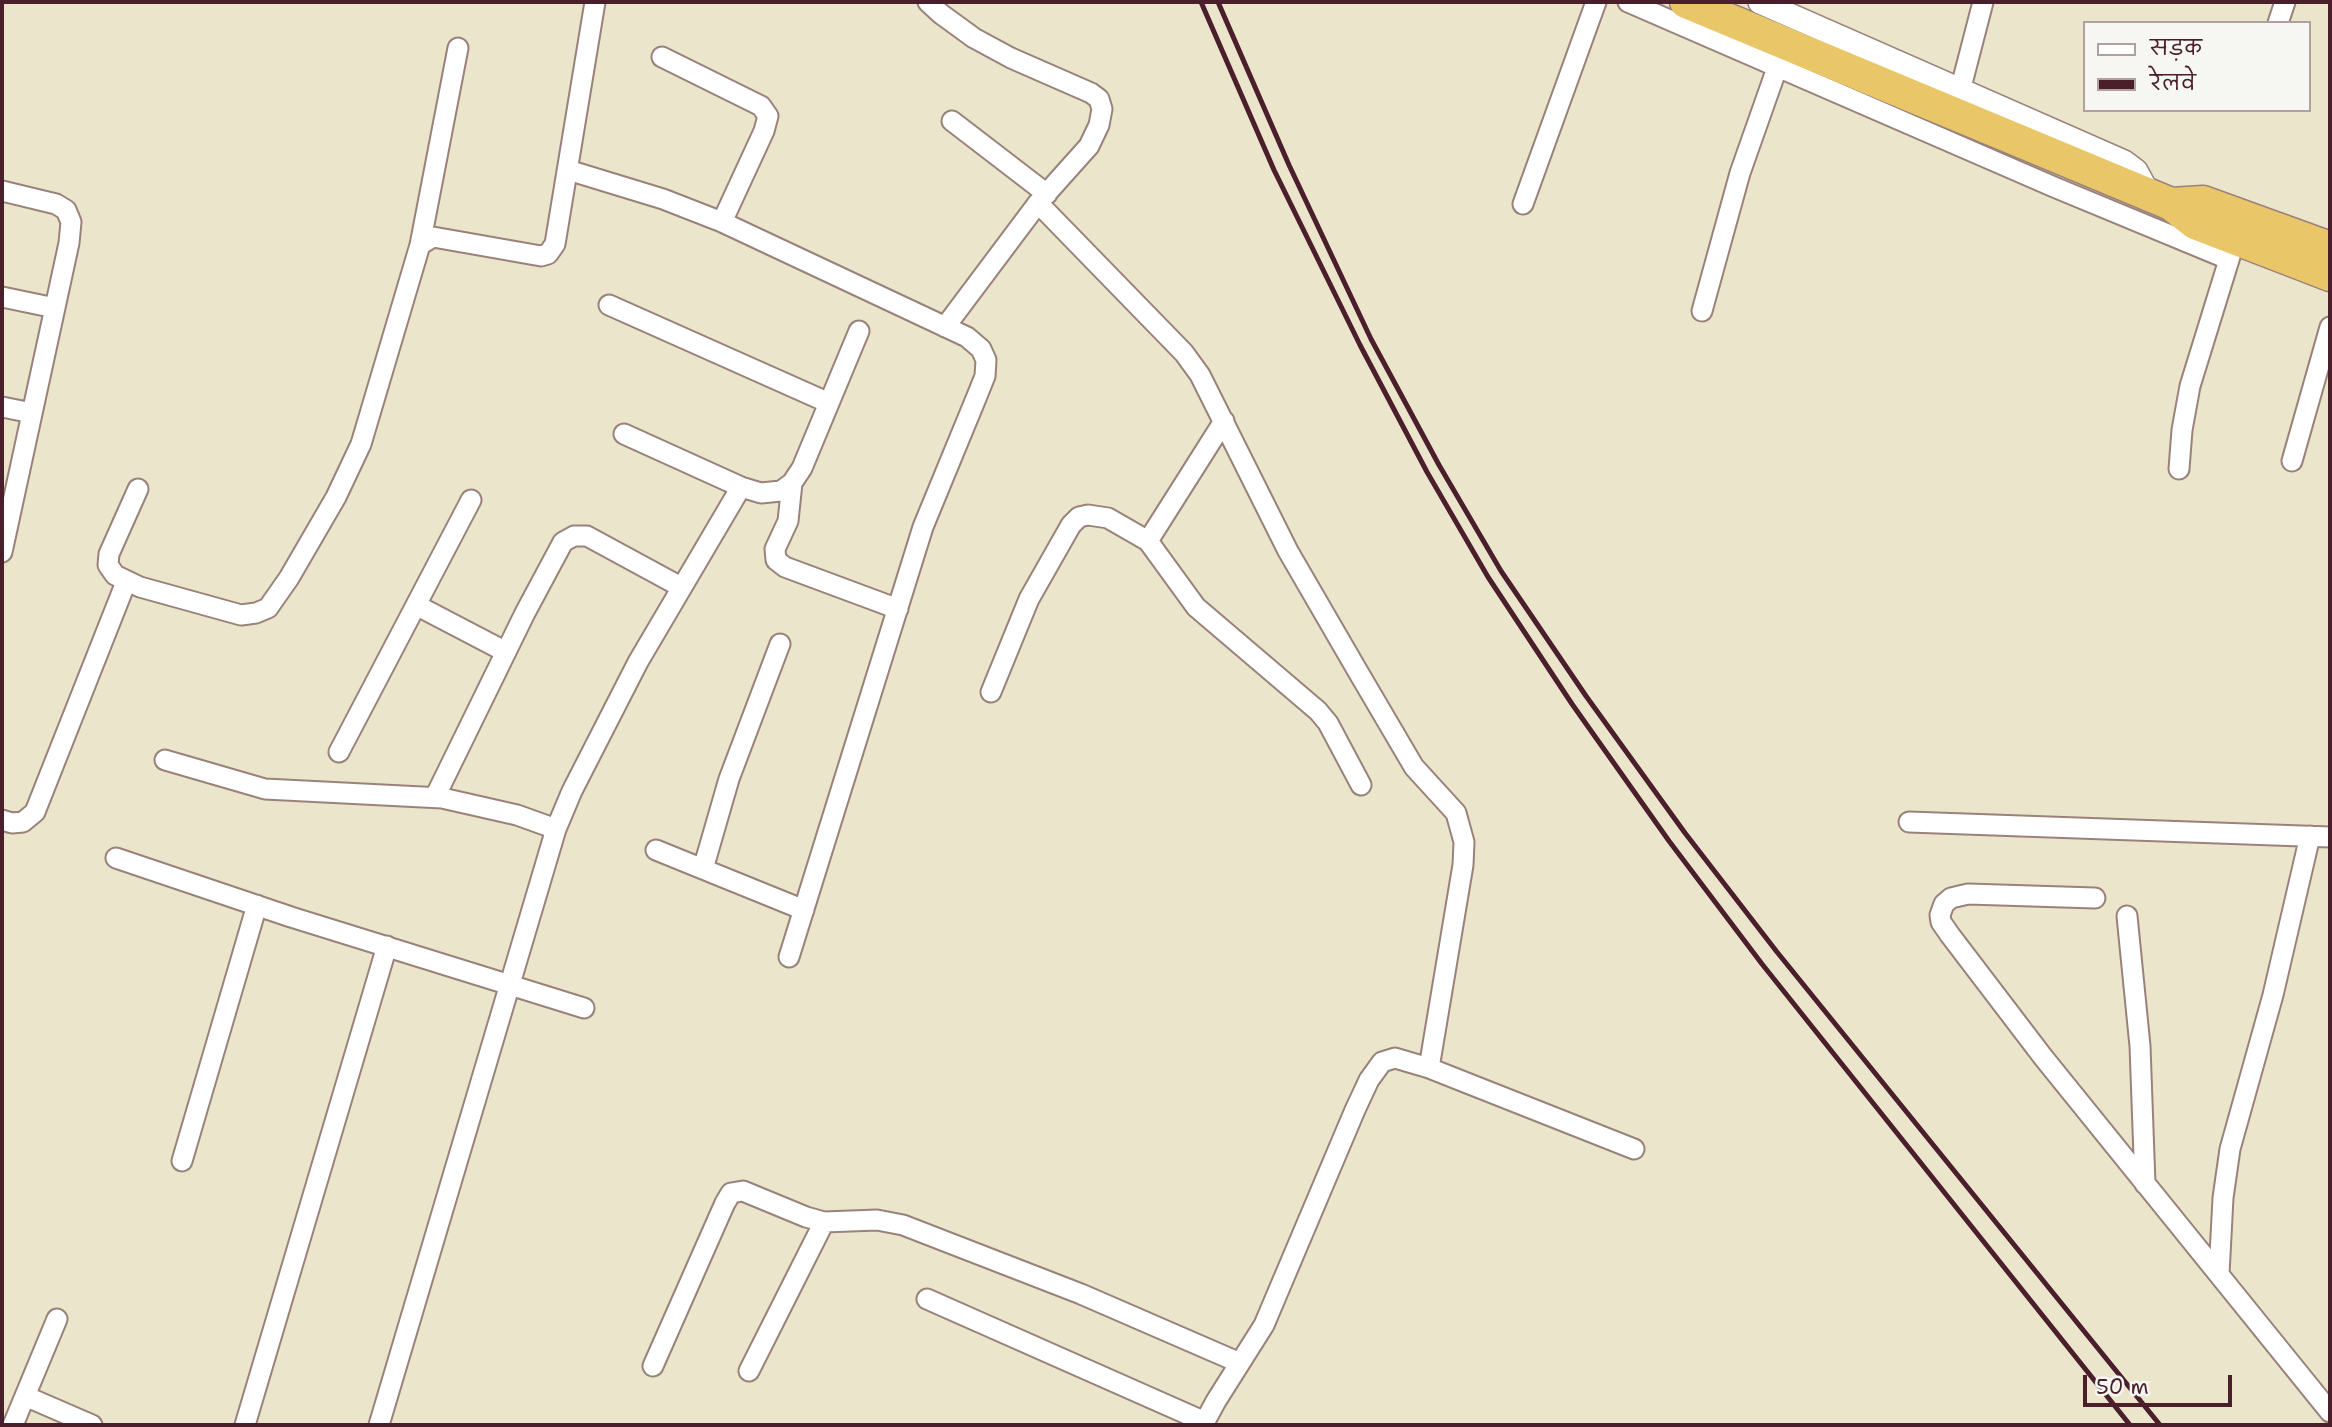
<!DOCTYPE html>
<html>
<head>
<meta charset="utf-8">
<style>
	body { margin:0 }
	#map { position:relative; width:2332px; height:1427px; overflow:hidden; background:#ebe6cb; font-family:"Shantell Sans","Playpen Sans Deva",sans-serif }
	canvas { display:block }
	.frame { position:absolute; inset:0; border:4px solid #4a1f2b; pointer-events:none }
	.legend { position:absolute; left:2083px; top:21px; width:228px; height:91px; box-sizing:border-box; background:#f6f6f2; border:2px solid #b1a0a2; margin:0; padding:9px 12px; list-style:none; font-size:21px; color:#4a1f2b }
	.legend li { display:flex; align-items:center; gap:14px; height:35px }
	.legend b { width:35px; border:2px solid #b1a0a2 }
	.scale { position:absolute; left:2083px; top:1375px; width:149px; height:32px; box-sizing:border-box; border:4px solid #4a1f2b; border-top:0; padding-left:9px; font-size:21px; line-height:24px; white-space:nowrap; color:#4a1f2b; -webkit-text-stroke:5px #f6f6f2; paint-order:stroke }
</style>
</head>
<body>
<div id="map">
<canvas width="2332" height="1427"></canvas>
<div class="frame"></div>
<ul class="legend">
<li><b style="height:9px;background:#fff"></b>सड़क</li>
<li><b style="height:9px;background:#4a1f2b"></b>रेलवे</li>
</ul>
<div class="scale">50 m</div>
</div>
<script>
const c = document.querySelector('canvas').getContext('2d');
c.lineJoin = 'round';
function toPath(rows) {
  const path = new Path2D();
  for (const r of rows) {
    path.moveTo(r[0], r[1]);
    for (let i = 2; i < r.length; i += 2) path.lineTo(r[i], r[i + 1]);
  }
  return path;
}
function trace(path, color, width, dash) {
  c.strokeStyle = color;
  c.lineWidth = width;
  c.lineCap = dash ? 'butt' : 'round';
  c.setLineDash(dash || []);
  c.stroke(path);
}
const minor = toPath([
	[928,2,941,14,974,38,1011,58,1091,93,1099,99,1102,109,1099,125,1089,146,1038,203,945,327],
	[1628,2,2054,187,2228,259],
	[2278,23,2285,2],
	[662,57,761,106,768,116,764,131,722,222],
	[1960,91,1983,2],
	[952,121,1047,194],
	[568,170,663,199,722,222,967,337,981,349,986,360,985,376,977,396,923,527,789,957],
	[2,191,56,204,66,210,71,222,69,243,2,552],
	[1038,203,1184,353,1200,375,1288,551,1357,670,1414,767,1456,813,1464,842,1463,865,1429,1068],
	[1523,204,1596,2],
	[420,245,458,48],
	[2,297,55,308],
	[609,305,829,403],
	[1702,311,1740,173,1777,68],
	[2,407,32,413],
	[624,434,741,487,761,493,781,491,792,483,802,468,859,331],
	[2292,461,2330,327],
	[2179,469,2182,430,2190,386,2232,250],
	[792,483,788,521,775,549,776,560,785,567,898,609],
	[138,489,109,554,108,565,115,575,140,587,241,615,256,613,268,608,289,578,336,497,361,444,420,245,433,237,541,256,548,254,555,244,595,2],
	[1148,541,1224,421],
	[416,605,506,652],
	[991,692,1029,599,1071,525,1079,517,1088,515,1108,518,1148,541,1196,607,1318,711,1328,723,1361,785],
	[339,752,471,500],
	[165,760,265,789,442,798,517,815,556,829],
	[435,797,525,613,563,542,574,536,587,536,681,587],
	[2,820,12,823,23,822,35,812,126,582],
	[1909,822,2330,837],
	[656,850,804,910],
	[116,858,291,917,584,1008],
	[703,869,729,779,780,644],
	[2095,898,1968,894,1951,898,1944,904,1940,915,1941,922,1950,935,2043,1057,2330,1412],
	[2127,916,2140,1046,2145,1184],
	[182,1161,257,905],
	[2219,1274,2223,1198,2230,1149,2273,995,2310,836],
	[927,1299,1205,1422],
	[653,1366,725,1203,731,1193,743,1191,806,1217,824,1222,877,1220,903,1225,1081,1294,1240,1363],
	[749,1371,824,1222],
	[25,1396,92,1425],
	[13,1425,57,1319],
	[245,1425,387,946],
	[379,1425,556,829,572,791,638,662,741,487],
	[1203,1425,1216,1401,1264,1325,1355,1110,1369,1080,1382,1062,1395,1058,1429,1068,1634,1149]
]);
const tertiary = toPath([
	[1760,2,2124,162,2136,171,2149,195]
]);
const trunk = toPath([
	[1686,2,2171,204,2195,223,2330,275],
	[2171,204,2203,202,2330,248]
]);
trace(minor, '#9a827b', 23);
trace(tertiary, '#9a827b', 26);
trace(trunk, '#9a827b', 35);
trace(minor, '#fff', 19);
trace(tertiary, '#fff', 23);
trace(trunk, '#e9c769', 32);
trace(toPath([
	[1201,2,1274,170,1360,345,1427,472,1488,577,1572,704,1669,841,1762,964,2130,1425],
	[1218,2,1289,165,1371,339,1439,465,1501,571,1586,696,1685,833,1777,952,2160,1425]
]), '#4a1f2b', 5);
</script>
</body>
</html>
